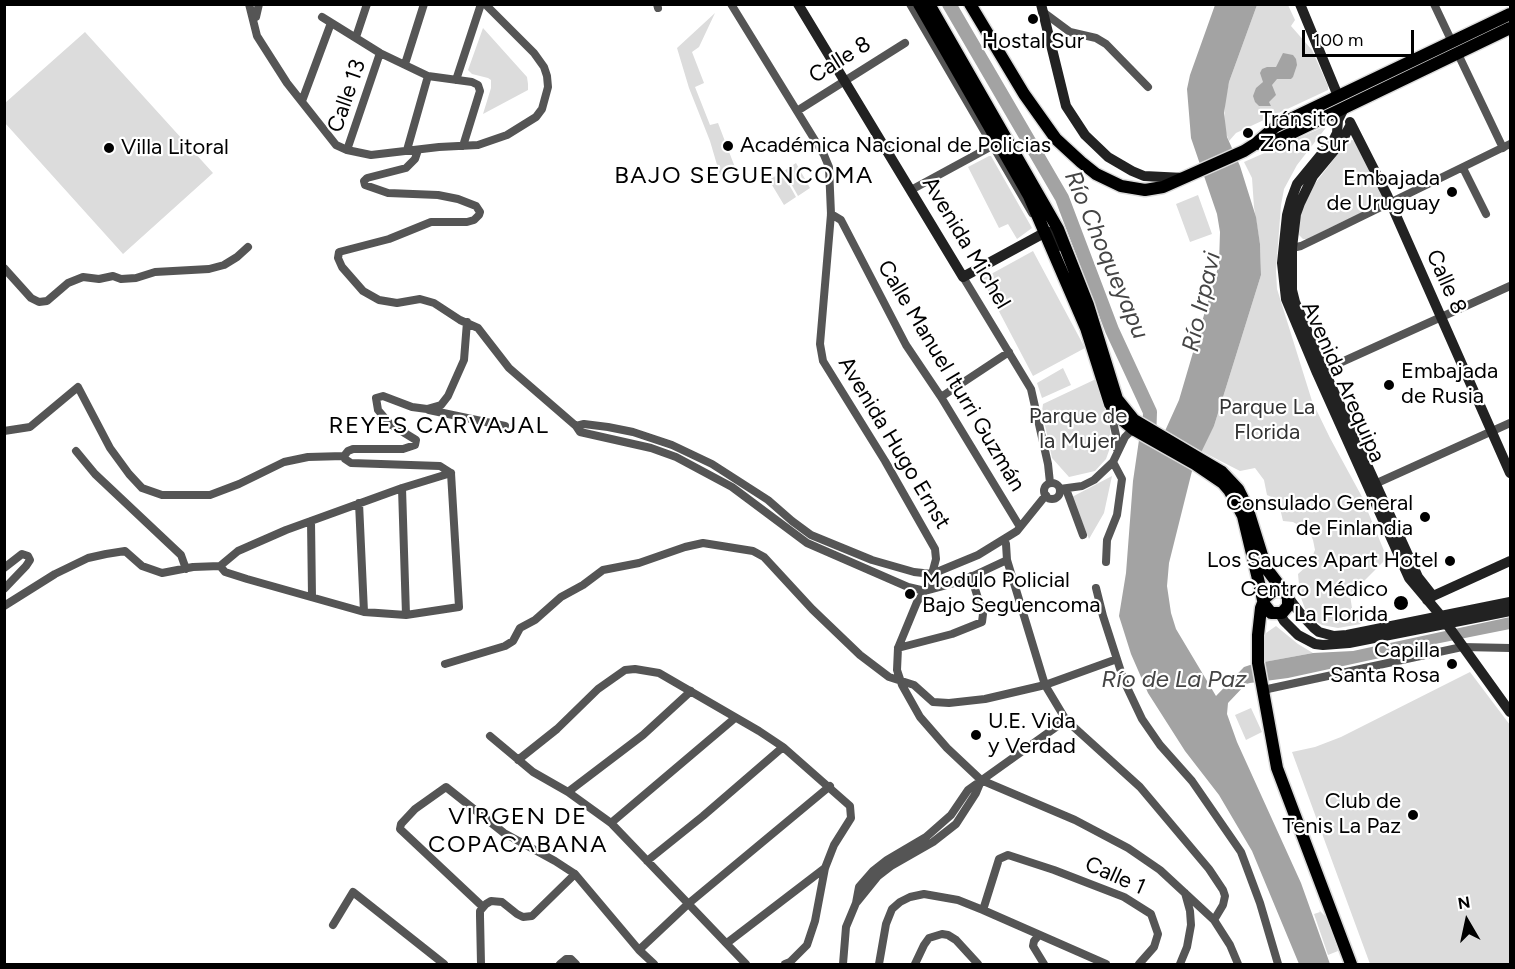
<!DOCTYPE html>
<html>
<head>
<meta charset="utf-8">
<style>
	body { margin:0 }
	#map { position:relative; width:1515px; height:969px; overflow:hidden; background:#fff; font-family:Figtree,sans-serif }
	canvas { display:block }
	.frame { position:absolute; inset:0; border:6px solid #000; pointer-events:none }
	.north { position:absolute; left:1437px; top:891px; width:60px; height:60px; -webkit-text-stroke:4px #fff; paint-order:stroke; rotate:351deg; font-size:16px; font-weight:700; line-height:24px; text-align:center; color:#000 }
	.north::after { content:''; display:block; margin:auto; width:21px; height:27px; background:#000; clip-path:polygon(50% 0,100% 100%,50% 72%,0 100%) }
	.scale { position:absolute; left:1302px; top:30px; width:112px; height:27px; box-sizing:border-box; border:3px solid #000; border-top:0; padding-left:8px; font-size:18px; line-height:21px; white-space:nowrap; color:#000; -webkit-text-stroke:4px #fff; paint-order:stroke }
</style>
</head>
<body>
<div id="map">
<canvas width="1515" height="969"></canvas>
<div class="frame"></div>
<div class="north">N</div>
<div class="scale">100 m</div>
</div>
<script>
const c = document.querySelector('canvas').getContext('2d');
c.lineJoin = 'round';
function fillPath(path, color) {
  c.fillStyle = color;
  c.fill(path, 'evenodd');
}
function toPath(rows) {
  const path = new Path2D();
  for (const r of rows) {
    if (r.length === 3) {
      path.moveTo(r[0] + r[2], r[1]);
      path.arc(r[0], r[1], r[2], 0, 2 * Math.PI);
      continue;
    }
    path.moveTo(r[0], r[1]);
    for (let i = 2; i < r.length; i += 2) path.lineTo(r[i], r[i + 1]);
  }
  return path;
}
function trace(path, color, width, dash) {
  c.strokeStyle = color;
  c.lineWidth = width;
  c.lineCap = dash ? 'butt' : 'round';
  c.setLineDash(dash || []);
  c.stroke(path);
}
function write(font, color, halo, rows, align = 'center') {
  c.font = font + ' Figtree,sans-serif';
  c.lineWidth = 4.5;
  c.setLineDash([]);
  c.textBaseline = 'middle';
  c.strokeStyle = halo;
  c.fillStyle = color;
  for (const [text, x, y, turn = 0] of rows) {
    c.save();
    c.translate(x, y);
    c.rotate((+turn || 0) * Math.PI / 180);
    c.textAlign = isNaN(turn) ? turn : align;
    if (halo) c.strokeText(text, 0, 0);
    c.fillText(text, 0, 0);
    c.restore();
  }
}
fillPath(toPath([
	[1257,5,1288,5,1295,20,1291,26,1312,50,1328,86,1328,90,1236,133,1229,141,1224,128,1225,101,1229,82],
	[715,13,699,47,692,52,704,83,695,87,710,125,718,123,736,170,720,175,710,141,689,88,677,48],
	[483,28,527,77,528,84,528,90,483,114,491,88,491,80,488,78,472,74,468,70],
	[85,32,213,173,123,254,5,123,5,103],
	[1328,125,1297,165,1284,189,1281,205,1276,270,1277,289,1312,401,1330,438,1361,495,1387,558,1350,595,1352,608,1361,624,1338,628,1322,625,1312,619,1307,614,1300,595,1298,574,1309,564,1315,550,1313,540,1309,531,1293,522,1283,521,1278,500,1267,495,1264,480,1255,468,1240,471,1201,451,1214,426,1261,275,1260,244,1254,207,1252,178,1244,162],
	[1352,140,1355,141,1384,199,1383,202,1307,239,1303,239,1299,235,1300,214,1310,190,1347,142],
	[989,156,991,156,1032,228,1017,239,1008,224,999,228,968,167],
	[796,163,810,188,798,196,784,171],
	[782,172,796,197,784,205,769,180],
	[1198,195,1212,234,1190,242,1176,204],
	[1033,251,1085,348,1033,376,982,279],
	[1063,368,1071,385,1042,398,1037,383],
	[1096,379,1110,427,1111,445,1106,459,1095,471,1069,477,1052,458,1042,411,1043,404],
	[1112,476,1104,513,1089,539,1072,497],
	[1276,626,1298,644,1313,653,1264,662,1263,639,1266,633],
	[1470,672,1510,725,1510,964,1370,964,1292,752,1315,747,1341,737],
	[1251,708,1262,732,1246,740,1235,715],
	[1319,910,1327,918,1338,951,1328,955,1314,914,1320,912]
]), '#dcdcdc');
fillPath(toPath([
	[1215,5,1257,5,1229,82,1224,113,1227,137,1240,166,1256,217,1260,244,1261,275,1214,426,1192,471,1169,563,1167,586,1171,613,1176,629,1216,696,1244,667,1253,664,1313,653,1353,651,1510,617,1510,629,1405,650,1403,653,1288,678,1250,683,1246,684,1228,703,1227,714,1237,742,1301,883,1330,964,1299,964,1252,851,1219,795,1185,751,1148,693,1131,654,1119,616,1126,573,1133,481,1139,440,1153,448,1165,431,1179,400,1219,264,1220,232,1217,214,1191,138,1187,89,1190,75],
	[1283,53,1293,55,1296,59,1297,65,1293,77,1291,79,1277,79,1272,85,1276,95,1269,102,1271,106,1259,106,1255,102,1253,96,1256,88,1263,82,1260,73,1262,69,1267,67,1276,67]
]), '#a3a3a3');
trace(toPath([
	[949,4,1062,198,1112,330,1150,412,1149,441]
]), '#a3a3a3', 14);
const primary = toPath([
	[919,4,1029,196,1086,328,1110,404,1121,419,1133,429,1195,464,1223,483,1229,490,1243,516,1264,604,1271,613,1282,613,1288,606,1288,597,1266,568,1247,507,1238,489,1222,472,1134,420,1117,399,1088,305,1058,229,929,4],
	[970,4,1024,94,1056,139,1081,162,1096,174,1121,186,1145,190,1163,187,1244,151,1255,144,1276,126,1510,14],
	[1255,144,1271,143,1510,28],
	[1283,591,1273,591,1265,598,1261,608,1258,635,1258,663,1277,768,1351,964]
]);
trace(primary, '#dbdbdb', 15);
trace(toPath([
	[249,4,257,36,287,83,336,145,347,150,371,155,439,147,478,145,507,135,536,117,542,109,548,87,547,76,544,67,534,53,485,4],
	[657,4,658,8],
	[731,4,824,155,829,167,831,214,820,344,823,361,885,461,935,549,936,559,932,574,925,591,917,602,898,648,897,670,902,685,920,717,947,748,981,780,1075,820,1128,848,1160,870,1214,920,1230,945,1238,964],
	[910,4,1032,213],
	[1434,4,1452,42],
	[1043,12,1070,32,1096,38,1106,44,1148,87],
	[322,17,380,53,428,76,472,82,478,85,480,91,463,146],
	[253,19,256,17,259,4],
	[356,37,367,4],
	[1458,54,1503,148],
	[405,64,424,4],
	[456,80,481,4],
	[302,101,331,23],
	[797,111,905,43],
	[347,150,380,53],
	[407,150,428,76],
	[418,150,415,159,406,168,367,178,364,181,365,185,388,193,438,195,458,199,476,206,480,212,479,215,474,220,467,222,431,222,389,239,339,252,338,258,342,267,363,291,379,300,397,303,420,299,434,303,460,320,478,328,509,368,576,426,580,432,651,448,676,457,732,487,807,543,908,587,925,591,962,581,1007,560],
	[1463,168,1486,214],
	[911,190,992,146],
	[831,214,841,220,906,345,941,397,1020,527],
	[1292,248,1301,246,1330,232,1510,144],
	[4,268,31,298,39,302,47,301,68,283,83,277,99,279,113,276,121,279,136,278,155,272,209,269,224,265,237,257,248,247],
	[963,277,1031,389,1048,464,1050,483],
	[1324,370,1510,286],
	[941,397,1009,352],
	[1110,408,1116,435,1117,449],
	[429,410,505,426],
	[576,426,584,424,608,427,633,432,672,445,712,464,768,500,792,521,811,535,872,560,914,572,932,574,978,555,1017,531,1046,495],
	[4,431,30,427,78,387,110,448,129,474,142,488,162,495,210,495,239,484,284,462,308,457,344,456],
	[76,451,95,474,181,555,186,569],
	[451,473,440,466,351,463,345,459,344,456,348,451,353,449,403,449,415,445,416,440,390,424,378,410,376,398,383,396,412,407,427,409,441,405,448,396,464,360,467,322],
	[1377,483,1510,423],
	[1052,491,8],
	[402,488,406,615],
	[1060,489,1082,486,1094,480,1113,462,1125,437,1130,432,1137,431],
	[1066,489,1083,535],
	[359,503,364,612],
	[311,521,312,597],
	[1004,539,1006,544,1007,560,1045,685,1066,720,1140,787,1209,869,1223,890,1225,896,1223,905,1214,920],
	[1106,562,1107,540,1117,515,1122,479,1113,462],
	[220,566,225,572,247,579,364,612,406,615,459,607,451,473],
	[220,566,238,551,286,530,402,488,451,473],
	[4,568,22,554,28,556,30,560,26,566,4,589],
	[1096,588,1103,616,1124,681,1142,719,1160,745,1192,781,1241,852,1260,903,1278,964],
	[4,606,55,574,88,558,106,554,125,551,142,566,162,573,193,567,220,566],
	[898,648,952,634,982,622,983,614,971,576],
	[445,664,505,646,513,641,520,628,535,620,561,597,583,585,603,570,639,563,685,547,703,543,753,551,764,557,812,609,860,655,889,677,914,685,933,702,949,703,985,699,1045,685,1117,659],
	[1263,690,1462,647,1510,648],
	[490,736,533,772,568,792,611,823,746,964],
	[518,760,557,729,598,689,625,670,635,669,659,673,759,731,783,747,850,806,851,818,834,845,825,868,815,921,807,945,790,962,785,964],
	[568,792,643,735,691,691],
	[611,823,735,718],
	[647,861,703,816,783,747],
	[857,902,878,876,891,866,933,842,956,824,976,793,981,781],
	[483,907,400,829,401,824,415,809,446,787,504,833,555,861,575,874,639,950,654,964],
	[333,925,353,892,444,964],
	[1039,935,1034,941,1033,946,1044,964],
	[727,943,825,868],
	[639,950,688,904,830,786],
	[481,964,480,916,480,911,486,904,491,901,502,902,517,914,523,917,532,916,575,874],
	[560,964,566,959,571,959,576,964],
	[843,964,846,927,856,903,859,887,873,871,887,860,926,837,951,815,968,790,1066,720],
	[879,964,886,924,892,909,900,902,910,897,924,894,958,900,983,910],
	[915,964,924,945,929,938,942,934,948,935,956,940,978,964],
	[1106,964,983,910,999,859,1008,855,1054,870,1124,897,1151,914,1158,934,1154,947,1139,964],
	[1180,964,1187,947,1191,925,1190,911,1185,893]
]), '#555', 8);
trace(toPath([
	[798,4,963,277,1044,233,1050,232,1054,234,1059,246],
	[1041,4,1066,106,1085,135,1108,157,1132,171,1144,176,1184,178],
	[1300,4,1338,96],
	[1344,108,1338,120,1337,133,1334,139,1297,184,1291,200,1287,215,1282,263,1286,299,1317,373,1409,578,1441,616,1510,712],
	[1350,122,1387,195,1510,473],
	[1351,124,1342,141,1313,176,1300,203,1296,214,1292,248,1292,290,1295,302,1324,370,1418,577,1433,596],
	[1288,597,1300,613,1314,628,1319,632,1334,636,1347,635,1510,602],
	[1427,600,1433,596,1510,561],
	[1280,614,1284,621,1298,635,1315,644,1323,645,1349,643,1510,611]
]), '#222', 10);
trace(primary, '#000', 12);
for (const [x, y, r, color] of [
	[1033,19,6,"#000"],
	[1248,133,6,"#000"],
	[728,146,6,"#000"],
	[109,148,6,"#000"],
	[1452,192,6,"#000"],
	[1389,385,6,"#000"],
	[1425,517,6,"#000"],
	[1450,561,6,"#000"],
	[910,594,6,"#000"],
	[1401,603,8,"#000"],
	[1452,664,6,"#000"],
	[976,735,6,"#000"],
	[1413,815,6,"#000"]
]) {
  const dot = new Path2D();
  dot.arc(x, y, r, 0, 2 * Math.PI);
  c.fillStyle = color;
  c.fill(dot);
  trace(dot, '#fff', 2);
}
write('22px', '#000', '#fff', [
	["Hostal Sur",1033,42,"center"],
	["Tránsito",1260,120],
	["Zona Sur",1260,145],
	["Académica Nacional de Policias",740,146],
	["Villa Litoral",121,148],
	["Embajada",1440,179,"right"],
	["de Uruguay",1440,204,"right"],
	["Embajada",1401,372],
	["de Rusia",1401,397],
	["Consulado General",1413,504,"right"],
	["de Finlandia",1413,529,"right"],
	["Los Sauces Apart Hotel",1438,561,"right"],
	["Modulo Policial",922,581],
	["Bajo Seguencoma",922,606],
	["Centro Médico",1388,590,"right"],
	["La Florida",1388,615,"right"],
	["Capilla",1440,651,"right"],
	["Santa Rosa",1440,676,"right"],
	["U.E. Vida",988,722],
	["y Verdad",988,747],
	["Club de",1401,802,"right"],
	["Tenis La Paz",1401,827,"right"]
], 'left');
write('22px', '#000', '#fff', [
	["Calle 8",840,60,-32],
	["Calle 13",347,96,-71],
	["Avenida Michel",966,243,59],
	["Calle 8",1446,282,66],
	["Calle Manuel Iturri Guzmán",951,376,59],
	["Avenida Arequipa",1343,382,66],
	["Avenida Hugo Ernst",894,443,59],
	["Calle 1",1115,876,24]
]);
write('22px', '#333', '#fff', [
	["Parque La",1267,408],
	["Florida",1267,433],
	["Parque de",1078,417],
	["la Mujer",1078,442]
]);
c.letterSpacing = '1.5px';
write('24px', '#000', '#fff', [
	["BAJO SEGUENCOMA",744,176],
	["REYES CARVAJAL",439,426],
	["VIRGEN DE",518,817],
	["COPACABANA",518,845]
]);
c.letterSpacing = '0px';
write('italic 24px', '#444', '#fff', [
	["Río Choqueyapu",1106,255,67],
	["Río Irpavi",1202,302,-77],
	["Río de La Paz",1174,680]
]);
</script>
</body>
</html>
